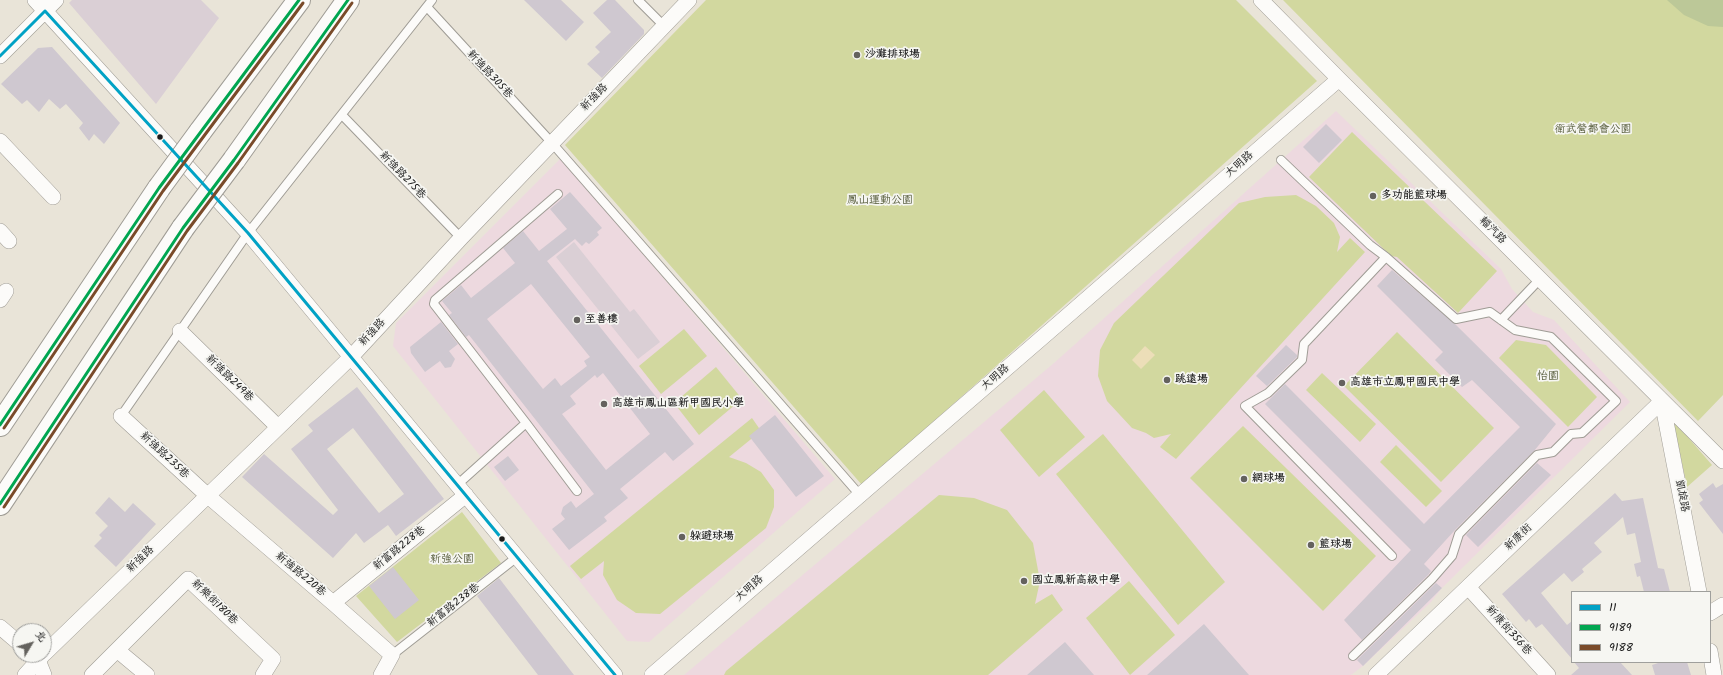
<!DOCTYPE html>
<html>
<head>
<meta charset="utf-8">
<style>
	body { margin:0 }
	#map { position:relative; width:1723px; height:675px; overflow:hidden; background:#e9e4d8; font-family:Kalam,"LXGW WenKai TC",sans-serif }
	canvas { display:block }
	.legend { position:absolute; left:1571px; top:591px; width:140px; height:72px; box-sizing:border-box; background:#f6f6f2; border:1px solid #9f9f9c; margin:0; padding:5px 7px; list-style:none; font-size:12px; color:#1c1c1c }
	.legend li { display:flex; align-items:center; gap:8px; height:20px }
	.legend b { width:20px; border:1px solid #9f9f9c }
	.north { position:absolute; left:12px; top:623px; width:40px; height:40px; box-sizing:border-box; background:#f6f6f2; border:1px solid #9f9f9c; border-radius:50%; rotate:52deg; font-size:11px; font-weight:700; line-height:16px; text-align:center; color:#1c1c1c }
	.north::after { content:''; display:block; margin:auto; width:14px; height:18px; background:#64625e; clip-path:polygon(50% 0,100% 100%,50% 72%,0 100%) }
</style>
</head>
<body>
<div id="map">
<canvas width="1723" height="675"></canvas>
<ul class="legend">
<li><b style="height:5px;background:#01a2c5"></b>11</li>
<li><b style="height:5px;background:#00a651"></b>9189</li>
<li><b style="height:5px;background:#7a4b2a"></b>9188</li>
</ul>
<div class="north">北</div>
</div>
<script>
const c = document.querySelector('canvas').getContext('2d');
c.lineJoin = 'round';
function fillPath(path, color) {
  c.fillStyle = color;
  c.fill(path, 'evenodd');
}
function toPath(rows) {
  const path = new Path2D();
  for (const r of rows) {
    path.moveTo(r[0], r[1]);
    for (let i = 2; i < r.length; i += 2) path.lineTo(r[i], r[i + 1]);
  }
  return path;
}
function trace(path, color, width, dash) {
  c.strokeStyle = color;
  c.lineWidth = width;
  c.lineCap = dash ? 'butt' : 'round';
  c.setLineDash(dash || []);
  c.stroke(path);
}
function write(font, color, halo, rows, align = 'center') {
  c.font = font + ' Kalam,"LXGW WenKai TC",sans-serif';
  c.lineWidth = 3.5;
  c.setLineDash([]);
  c.textBaseline = 'middle';
  c.strokeStyle = halo;
  c.fillStyle = color;
  for (const [text, x, y, turn = 0] of rows) {
    c.save();
    c.translate(x, y);
    c.rotate((+turn || 0) * Math.PI / 180);
    c.textAlign = isNaN(turn) ? turn : align;
    if (halo) c.strokeText(text, 0, 0);
    c.fillText(text, 0, 0);
    c.restore();
  }
}
fillPath(toPath([
	[1336,111,1501,269,1512,289,1533,312,1554,320,1630,402,1442,588,1431,602,1363,666,1351,675,684,675,1054,363],
	[561,158,835,479,649,642,627,641,393,346,396,323]
]), '#edd9df');
fillPath(toPath([
	[72,0,201,0,219,18,156,104,69,3],
	[574,242,630,312,634,309,660,342,638,359,556,257]
]), '#dacfd5');
fillPath(toPath([
	[706,0,1236,0,1317,81,862,485,565,145],
	[1283,0,1723,0,1723,395,1698,421],
	[1352,132,1497,271,1458,313,1397,257,1391,256,1309,177],
	[1296,195,1316,206,1334,223,1340,237,1337,252,1350,238,1365,252,1176,459,1160,447,1171,434,1154,438,1146,433,1132,428,1107,401,1098,376,1100,350,1114,323,1239,203,1265,197],
	[684,329,707,356,661,394,639,366],
	[1397,332,1494,428,1441,482,1344,386],
	[1516,340,1546,345,1597,397,1568,427,1499,358],
	[716,367,742,399,699,435,674,403],
	[1322,373,1376,424,1360,442,1306,390],
	[1044,390,1085,437,1039,477,1000,430],
	[752,418,761,431,729,457,746,463,761,472,774,490,774,507,766,528,660,614,636,613,617,600,603,575,604,561,581,579,570,566],
	[1673,420,1712,465,1687,487],
	[1243,426,1376,556,1323,611,1190,478],
	[1103,434,1225,582,1178,625,1056,474],
	[1396,445,1442,491,1426,507,1380,462],
	[939,495,974,498,1007,510,1033,543,1040,581,1035,604,1052,594,1063,610,988,675,724,675,726,671],
	[462,512,501,563,397,642,356,596],
	[1129,581,1175,635,1130,675,1086,618]
]), '#d2d89f');
fillPath(toPath([
	[1667,0,1723,0,1723,27,1708,26,1684,15]
]), '#bcc898');
fillPath(toPath([
	[1145,346,1155,355,1141,369,1132,360]
]), '#ecdeb8');
fillPath(toPath([
	[524,0,561,0,584,22,566,41],
	[607,0,615,0,644,30,644,34,602,78,587,64,600,52,595,47,611,32,593,13],
	[52,47,120,123,104,144,94,134,89,141,79,128,83,123,66,104,60,109,49,99,39,112,27,100,22,104,1,84,38,48],
	[1326,124,1342,140,1319,163,1303,147],
	[570,192,602,228,597,232,599,235,589,244,586,242,582,246,575,239,547,261,694,444,673,461,665,452,620,489,628,498,604,517,607,521,569,550,552,529,565,519,561,514,563,507,571,501,576,508,594,494,469,335,466,337,449,315,452,313,442,301,461,285,471,298,515,263,503,248,523,231,539,251,567,229,550,209],
	[531,284,590,357,584,361,587,366,561,386,555,378,543,389,487,319],
	[603,373,650,434,606,470,562,414,576,404,570,396,595,375,597,378],
	[1392,270,1455,324,1556,424,1534,451,1455,530,1424,564,1431,571,1428,575,1362,640,1344,620,1411,550,1265,404,1285,384,1424,524,1520,427,1472,380,1462,387,1435,360,1443,352,1377,286],
	[441,322,458,344,449,351,455,359,451,367,445,368,440,361,425,372,411,353,410,347],
	[1286,345,1297,355,1297,357,1267,386,1256,376],
	[357,387,444,499,396,536,388,525,364,543,356,533,333,558,242,477,264,454,333,515,338,510,291,449,313,431,308,425],
	[353,428,404,494,379,513,327,449],
	[775,415,824,476,796,497,749,436],
	[508,456,519,470,505,481,494,467],
	[1537,463,1551,475,1478,547,1466,535],
	[1713,483,1716,488,1723,484,1723,534,1699,503,1703,500,1699,494],
	[1615,493,1622,501,1643,498,1658,568,1664,569,1670,592,1644,592,1640,576,1637,577,1634,564,1641,562,1635,533,1627,535,1623,517,1594,543,1602,552,1582,569,1584,572,1572,582,1564,573,1541,593,1567,625,1572,621,1572,659,1542,624,1536,628,1529,619,1526,622,1502,594],
	[109,497,125,512,133,503,156,524,116,567,94,546,102,538,99,535,108,526,95,513],
	[393,567,419,600,395,619,369,586],
	[499,578,539,630,574,675,538,675,477,596],
	[1436,583,1442,588,1363,666,1357,660],
	[1204,624,1249,675,1147,675],
	[1065,642,1094,675,1027,675],
	[1574,662,1620,662,1632,675,1571,675,1579,668],
	[1661,662,1687,662,1691,675,1655,675,1652,665]
]), '#cfc8d0');
const service = toPath([
	[638,0,664,26],
	[427,7,552,143,859,494],
	[342,115,461,238],
	[1281,160,1370,245,1386,257,1456,319,1490,312,1515,330,1551,337,1616,401,1582,433,1571,434,1553,452,1537,455,1459,534,1452,556,1432,579,1353,656],
	[558,194,435,300,434,304,526,423,577,491],
	[1386,257,1304,344,1302,360,1268,393,1245,406,1392,556],
	[1501,320,1540,279],
	[121,416,248,233,432,0],
	[457,485,526,423],
	[392,655,517,557]
]);
const minor = toPath([
	[35,0,248,233,615,675],
	[1261,0,1339,79,1723,461],
	[0,56,56,0],
	[0,141,53,197],
	[0,231,9,241],
	[0,300,6,291],
	[180,331,278,427],
	[1662,401,1699,592],
	[121,416,208,496,333,603,392,655,381,675],
	[1468,587,1548,675],
	[333,603,466,495],
	[1710,613,1723,605],
	[0,627,20,644],
	[117,650,147,675],
	[1710,651,1714,675],
	[44,654,351,357,461,238,689,0],
	[33,655,38,660,44,675],
	[25,675,43,655],
	[92,675,188,579,273,659,263,675],
	[652,675,1066,317,1339,79],
	[1376,675,1662,401]
]);
const motorway = toPath([
	[200,132,299,0],
	[234,160,348,0],
	[0,425,159,188],
	[0,504,183,228]
]);
trace(service, '#9f9c95', 10);
trace(minor, '#9f9c95', 16);
trace(motorway, '#9f9c95', 24);
trace(service, '#fcfbf9', 8);
trace(minor, '#fcfbf9', 15);
trace(motorway, '#fcfbf9', 22);
const motorwayBridge = toPath([
	[159,188,200,132],
	[183,228,234,160]
]);
trace(motorwayBridge, '#9f9c95', 24, []);
trace(motorwayBridge, '#fcfbf9', 22);
trace(toPath([
	[45,11,248,233,615,675],
	[0,56,45,11]
]), '#01a2c5', 3);
trace(toPath([
	[0,425,159,188,299,0],
	[0,504,183,228,234,160,348,0]
]), '#00a651', 3);
trace(toPath([
	[4,428,163,191,303,3],
	[4,507,187,231,238,163,352,3]
]), '#7a4b2a', 3);
for (const [x, y, r, color] of [
	[857,55,4,"#64625e"],
	[160,137,3.5,"#1c1c1c"],
	[1373,196,4,"#64625e"],
	[577,320,4,"#64625e"],
	[1167,380,4,"#64625e"],
	[1342,383,4,"#64625e"],
	[604,404,4,"#64625e"],
	[1244,479,4,"#64625e"],
	[682,537,4,"#64625e"],
	[502,539,3.5,"#1c1c1c"],
	[1311,545,4,"#64625e"],
	[1024,581,4,"#64625e"]
]) {
  const dot = new Path2D();
  dot.arc(x, y, r, 0, 2 * Math.PI);
  c.fillStyle = color;
  c.fill(dot);
  trace(dot, '#f6f6f2', 1.5);
}
write('bold 11px', '#1c1c1c', '#f6f6f2', [
	["沙灘排球場",865,55],
	["多功能籃球場",1381,196],
	["至善樓",585,320],
	["跳遠場",1175,380],
	["高雄市立鳳甲國民中學",1350,383],
	["高雄市鳳山區新甲國民小學",612,404],
	["網球場",1252,479],
	["躲避球場",690,537],
	["籃球場",1319,545],
	["國立鳳新高級中學",1032,581]
], 'left');
write('11px', '#1c1c1c', '#f6f6f2', [
	["新強路305巷",489,75,47],
	["新強路",595,98,-46],
	["大明路",1240,165,-41],
	["新強路275巷",402,176,46],
	["輜汽路",1492,231,45],
	["新強路",373,333,-47],
	["大明路",996,378,-41],
	["新強路249巷",229,379,44],
	["新強路235巷",164,456,43],
	["凱旋路",1681,496,79],
	["新康街",1519,538,-44],
	["新富路228巷",400,549,-39],
	["新強路",141,560,-44],
	["新強路220巷",300,575,40],
	["大明路",750,589,-41],
	["新樂街180巷",214,603,44],
	["新富路238巷",454,606,-38],
	["新康街356巷",1508,631,48]
]);
write('11px', '#555b3a', '#f6f6f2', [
	["衛武營都會公園",1593,130],
	["鳳山運動公園",880,201],
	["怡園",1548,377],
	["新強公園",452,560]
]);
</script>
</body>
</html>
